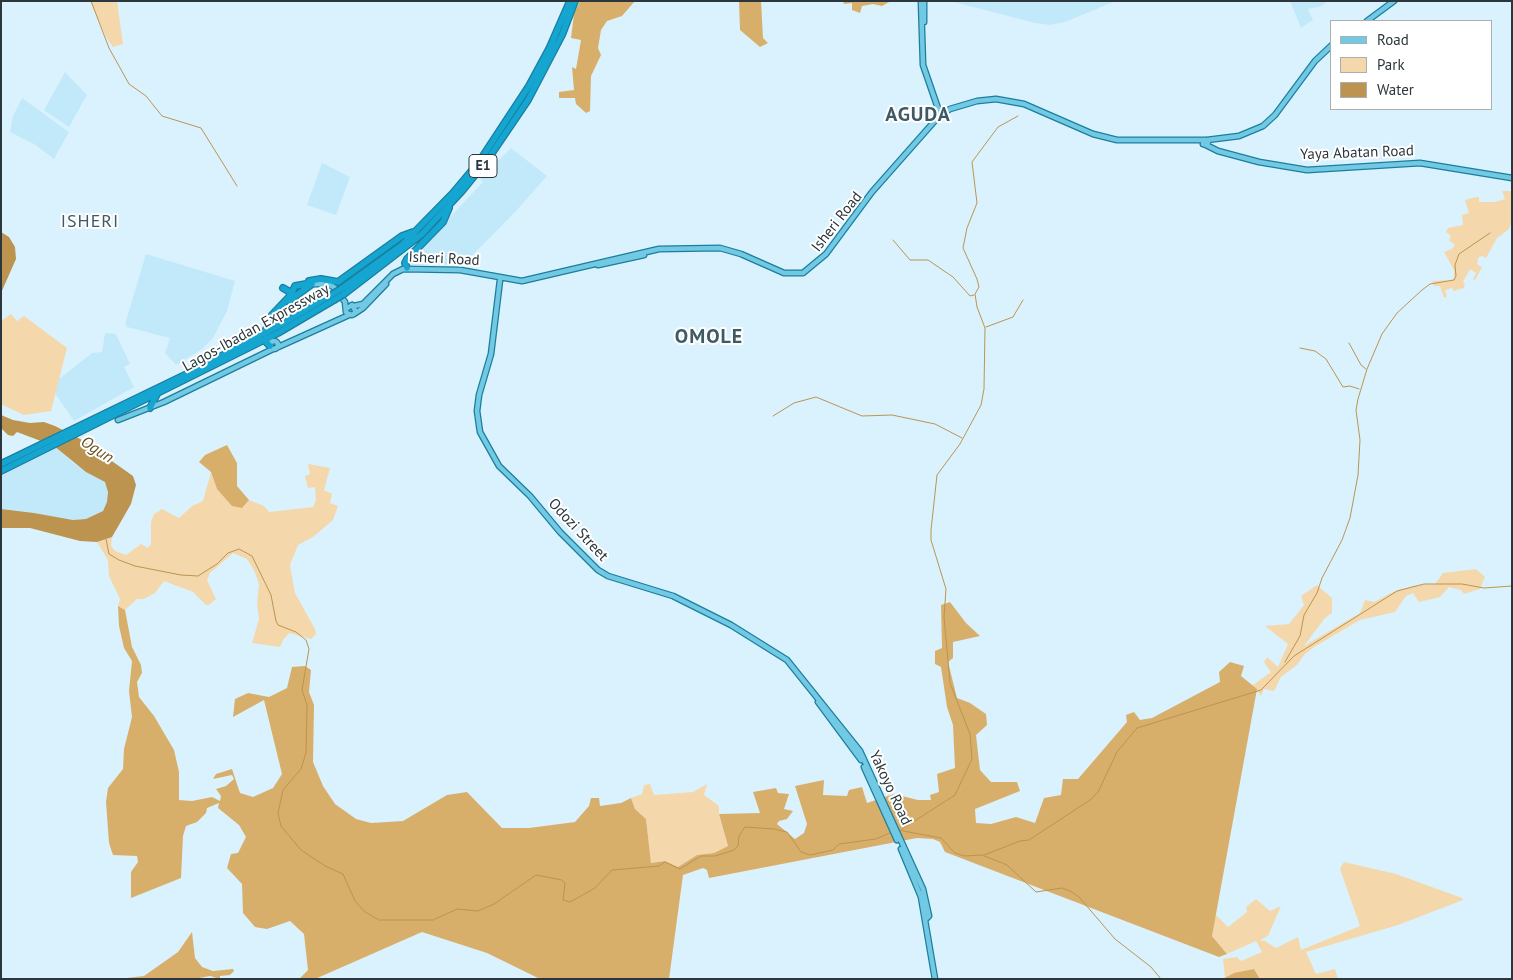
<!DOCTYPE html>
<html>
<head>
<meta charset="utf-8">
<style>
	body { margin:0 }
	#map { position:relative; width:1513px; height:980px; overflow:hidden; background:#daf2fd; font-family:"PT Sans",sans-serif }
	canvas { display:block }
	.frame { position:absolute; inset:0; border:2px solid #2b373c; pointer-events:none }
	.legend { position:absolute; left:1330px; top:20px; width:162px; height:90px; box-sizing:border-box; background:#fff; border:1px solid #aaafb1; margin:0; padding:6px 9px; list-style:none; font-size:15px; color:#2b373c }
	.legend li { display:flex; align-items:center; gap:10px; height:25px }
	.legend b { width:25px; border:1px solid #aaafb1 }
</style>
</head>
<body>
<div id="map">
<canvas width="1513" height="980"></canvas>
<div class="frame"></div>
<ul class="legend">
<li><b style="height:6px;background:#72c9e3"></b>Road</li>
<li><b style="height:14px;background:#f4d8ac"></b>Park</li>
<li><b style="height:14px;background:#bc944f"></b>Water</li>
</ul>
</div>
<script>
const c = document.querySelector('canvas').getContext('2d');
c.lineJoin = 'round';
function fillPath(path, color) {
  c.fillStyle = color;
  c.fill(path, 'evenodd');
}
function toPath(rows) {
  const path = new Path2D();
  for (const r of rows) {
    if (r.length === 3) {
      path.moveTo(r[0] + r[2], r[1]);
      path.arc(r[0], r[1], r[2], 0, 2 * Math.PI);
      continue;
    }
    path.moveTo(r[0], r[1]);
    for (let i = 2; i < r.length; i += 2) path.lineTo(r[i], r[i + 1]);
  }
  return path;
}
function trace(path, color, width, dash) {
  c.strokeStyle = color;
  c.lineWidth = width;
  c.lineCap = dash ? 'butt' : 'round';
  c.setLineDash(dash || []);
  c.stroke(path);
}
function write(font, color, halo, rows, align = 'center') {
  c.font = font + ' "PT Sans",sans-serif';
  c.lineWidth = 4;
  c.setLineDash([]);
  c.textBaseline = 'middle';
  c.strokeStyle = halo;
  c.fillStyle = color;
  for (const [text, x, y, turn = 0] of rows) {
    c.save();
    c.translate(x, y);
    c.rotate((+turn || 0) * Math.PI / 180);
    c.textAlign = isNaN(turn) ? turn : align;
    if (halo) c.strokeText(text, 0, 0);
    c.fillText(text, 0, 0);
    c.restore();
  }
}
fillPath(toPath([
	[950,1,1116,1,1065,22,1050,25,1035,23],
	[1290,1,1327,1,1322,6,1308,9,1313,20,1301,28],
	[65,72,87,95,69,127,44,110],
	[22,98,69,132,54,159,34,144,10,132,13,116],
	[511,148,547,176,516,211,464,264,412,265,407,263,483,182,480,179],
	[322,163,350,177,336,215,307,205],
	[146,254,235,281,227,311,213,338,202,349,176,365,165,353,170,338,127,327,125,324],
	[105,333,116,334,130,364,124,367,134,387,74,421,50,386,92,353,102,352],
	[54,446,75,464,105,482,108,492,107,502,103,511,86,519,73,520,1,509,1,475]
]), '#c2e9fa');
fillPath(toPath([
	[90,1,117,1,123,44,113,47,106,37],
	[1502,191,1512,191,1512,221,1509,229,1497,238,1486,258,1482,256,1478,258,1477,264,1482,267,1475,280,1473,279,1476,273,1470,269,1463,282,1465,284,1464,288,1454,291,1452,288,1445,290,1447,296,1444,298,1440,286,1434,286,1432,281,1452,280,1454,278,1454,270,1444,252,1452,249,1455,245,1449,240,1451,236,1446,232,1448,228,1463,225,1462,215,1469,213,1465,200,1476,197,1479,197,1479,202,1495,202,1505,199],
	[11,314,17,321,24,316,67,348,51,411,24,415,1,404,1,321],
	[308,464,330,468,324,490,332,494,330,503,338,506,333,520,313,537,298,545,290,565,295,593,315,629,316,634,311,639,289,633,283,640,280,647,252,643,259,619,257,603,259,584,254,570,247,559,233,553,210,573,207,580,216,599,209,605,206,605,193,592,164,581,155,593,144,599,137,599,125,610,118,606,120,599,109,576,108,560,97,542,112,537,111,546,115,551,126,555,141,544,148,548,151,544,151,522,154,514,162,509,179,518,192,506,203,501,211,472,217,489,242,508,249,500,264,506,269,512,313,507,316,500,315,487,308,488,305,476,310,474],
	[1476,569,1485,577,1480,589,1464,594,1461,590,1449,587,1440,597,1419,602,1413,593,1406,596,1395,612,1360,620,1314,647,1304,655,1297,665,1281,677,1274,691,1264,689,1261,696,1253,685,1271,672,1264,662,1267,657,1278,667,1288,644,1265,626,1289,624,1304,605,1301,596,1317,585,1332,598,1332,613,1325,618,1304,646,1360,613,1365,600,1374,602,1395,591,1417,585,1435,584,1443,573],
	[650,784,654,795,693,792,707,784,704,795,719,806,719,814,728,846,714,853,697,855,678,867,665,861,651,863,646,819,635,809,631,798,642,794,644,785],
	[1344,862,1396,874,1462,898,1463,900,1398,925,1306,952,1316,974,1335,969,1338,979,1260,979,1254,969,1223,979,1225,978,1223,959,1237,957,1241,961,1262,952,1256,941,1227,954,1212,936,1213,912,1228,927,1247,912,1246,907,1256,899,1270,911,1281,906,1268,936,1260,940,1265,941,1276,948,1298,937,1301,950,1360,926,1340,869]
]), '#f4d8ac');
fillPath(toPath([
	[580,1,635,1,622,16,607,21,601,30,598,48,601,55,591,76,590,111,586,113,576,104,575,98,559,98,559,92,574,90,572,67,576,69,581,40,571,38,574,14],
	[739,1,761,1,763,38,768,43,760,47,740,30],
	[843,1,891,1,882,6,873,4,862,6,860,13,852,10,852,3,844,4],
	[227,445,237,463,237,486,249,500,242,508,232,506,217,489,211,472,199,462,205,455],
	[950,602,966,623,980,636,953,642,953,658,948,662,957,698,970,703,986,714,987,725,976,735,980,770,991,782,1017,782,1020,791,975,809,976,823,991,824,1016,817,1035,823,1044,798,1061,795,1063,779,1078,779,1127,722,1126,715,1134,712,1140,720,1152,718,1220,682,1219,672,1230,662,1244,666,1241,676,1257,689,1212,936,1227,954,1219,957,945,852,940,842,933,839,917,838,709,878,707,870,703,868,683,875,669,979,540,979,487,953,422,932,315,979,299,979,308,970,304,934,290,921,267,929,255,927,243,913,242,884,227,868,231,854,238,853,246,837,239,825,218,808,219,803,207,808,206,813,197,822,186,826,183,836,181,878,131,898,131,872,138,862,137,856,113,855,109,843,106,802,108,788,123,769,124,749,132,717,129,691,132,661,124,648,119,626,118,606,125,610,132,647,141,665,142,673,137,682,139,697,154,716,174,750,179,772,179,800,192,801,212,797,220,801,221,796,216,789,226,786,234,779,232,775,213,779,216,774,232,769,240,793,253,797,273,788,282,774,264,700,233,717,235,699,248,693,269,697,287,688,292,667,305,666,311,670,309,692,314,705,313,762,323,786,335,804,356,819,371,823,403,821,447,795,467,792,502,828,529,828,575,822,589,806,591,798,599,798,600,806,621,803,631,798,635,809,646,819,651,863,665,861,678,867,697,855,714,853,728,846,719,814,760,813,753,792,776,788,778,793,789,794,784,809,793,811,787,819,779,821,777,824,795,839,804,833,807,824,795,786,824,780,823,795,847,796,849,790,862,787,867,803,894,794,918,800,931,800,930,795,939,792,937,774,955,768,953,725,947,707,941,667,935,664,935,651,942,648,941,605],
	[192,932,195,958,202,967,213,971,233,969,234,971,230,975,220,976,220,979,210,976,194,979,118,979,144,976,178,952],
	[1254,969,1260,979,1223,979,1234,973]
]), '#d8af6a');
fillPath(toPath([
	[1,232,9,237,15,247,16,259,1,293],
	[1,415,13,420,30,423,44,422,55,426,82,440,133,476,136,485,131,504,112,537,97,542,80,541,30,528,1,528,1,509,34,513,73,520,86,519,103,511,107,502,108,492,105,482,86,472,54,446,17,432,13,436,8,435,1,428]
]), '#bc944f');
trace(toPath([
	[91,1,109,48,129,84,146,96,162,116,201,128,237,186],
	[893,240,910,260,928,260,953,277,970,296,974,295],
	[986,327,1013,317,1023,300],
	[1349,343,1361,365,1366,369],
	[1300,348,1315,351,1326,359,1343,387,1350,386,1359,389],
	[773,416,794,403,816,397,862,416,892,415,935,424,962,438],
	[106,539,109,554,119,560,135,566,181,575,198,576,217,564,228,553,239,549,252,556,271,595,276,621,278,625,296,632,306,640,309,649,302,690,307,705,306,753,301,769,283,790,278,813,281,826,301,850,325,866,343,874,355,901,365,912,379,920,433,920,457,909,478,911,494,904,536,875,562,880,565,883,563,900,570,902,595,888,612,870,659,866,665,862,680,869,701,856,715,856,734,850,738,846,739,836,745,827,774,829,787,832,801,852,810,855,833,850,839,844,876,839,892,832],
	[1285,662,1300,636,1304,615,1317,593,1322,578,1342,540,1350,518,1358,475,1360,440,1356,410,1358,399,1367,369,1382,334,1397,313,1422,290,1430,284,1454,280,1456,276,1455,265,1459,254,1490,233],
	[902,829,955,795,972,759,970,734,950,683,944,617,946,589,931,540,931,530,937,475,960,444,981,405,984,389,985,328,977,307,975,294,979,287,977,279,963,248,967,228,977,203,972,162,998,127,1018,116],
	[898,830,941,838,955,853,964,856,982,855,1007,865,1036,892,1062,888,1070,891,1079,897,1115,939,1151,967,1161,979],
	[984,855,1020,841,1029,840,1090,800,1098,792,1117,752,1137,728,1261,690,1294,656,1397,591,1424,584,1462,584,1484,588,1512,586]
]), '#bc944f', 1);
const major = toPath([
	[921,1,923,65,941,117],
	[924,1,924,22],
	[1367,21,1394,1],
	[1207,140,1239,136,1263,126,1275,115,1315,61,1332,45],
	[1206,145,1218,151,1259,162,1307,170,1420,163,1512,178],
	[598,265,644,255],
	[500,280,491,354,479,395,477,411,480,432,499,466,530,496,560,532,598,570,608,576,673,596,731,625,787,660,860,751,923,889,929,916,925,920],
	[325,282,335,288,345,302,346,312,347,313,352,315,356,312,352,305,346,309],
	[311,284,328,284],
	[354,306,363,304,393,274,403,269,460,270,522,281,659,249,720,248,741,254,784,273,803,273,826,254,872,192,940,115,950,109,977,101,996,99,1024,104,1093,134,1117,140,1206,140,1208,142,1207,145,1203,144,1204,140],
	[354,314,363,308,386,284],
	[274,345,4],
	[276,348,349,315],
	[118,420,164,402,273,349],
	[818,702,861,760],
	[864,767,897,840],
	[901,849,921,897,935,979]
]);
const highway = toPath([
	[407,268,405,263,407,259,443,222,449,208],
	[309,281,321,279,338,282,402,236,413,232],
	[283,288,290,292,290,296],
	[341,289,402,245,453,193,479,162,529,86,549,49,570,1],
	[344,294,422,234,462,191,488,159,528,100,562,35,575,1],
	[289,301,312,284],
	[264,334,272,315,291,295,295,286,312,283],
	[264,340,270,346],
	[150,408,157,394],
	[1,464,195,370,284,323,331,295],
	[1,471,278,333,334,300]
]);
trace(major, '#1c7e9d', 7);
trace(highway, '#1c7e9d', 8);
trace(major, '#72c9e3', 4.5);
trace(highway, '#14a5d1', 5.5);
const highwayBridge = toPath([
	[331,295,341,289],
	[334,300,344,294]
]);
trace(highwayBridge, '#1c7e9d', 8, []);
trace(highwayBridge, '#14a5d1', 5.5);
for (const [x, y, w] of [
	[483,166,28]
]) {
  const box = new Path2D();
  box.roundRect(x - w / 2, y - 11.5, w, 23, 4);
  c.fillStyle = '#fff';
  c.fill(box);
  trace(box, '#2b373c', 1);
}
write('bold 14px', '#2b373c', null, [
	["E1",483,166]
]);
write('15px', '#2b373c', '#fff', [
	["Yaya Abatan Road",1357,153,-2],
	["Isheri Road",837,222,-52],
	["Isheri Road",444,259,3],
	["Lagos-Ibadan Expressway",256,328,-29],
	["Odozi Street",578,530,47],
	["Yakoyo Road",890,788,65]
]);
write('italic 16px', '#6a4e19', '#fff', [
	["Ogun",97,450,33]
]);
c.letterSpacing = '1px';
write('18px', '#3f5a65', '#fff', [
	["ISHERI",90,222]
]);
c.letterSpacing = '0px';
c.letterSpacing = '1px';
write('bold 20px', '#3f5a65', '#fff', [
	["AGUDA",918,115],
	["OMOLE",709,337]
]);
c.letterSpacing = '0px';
</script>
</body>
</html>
